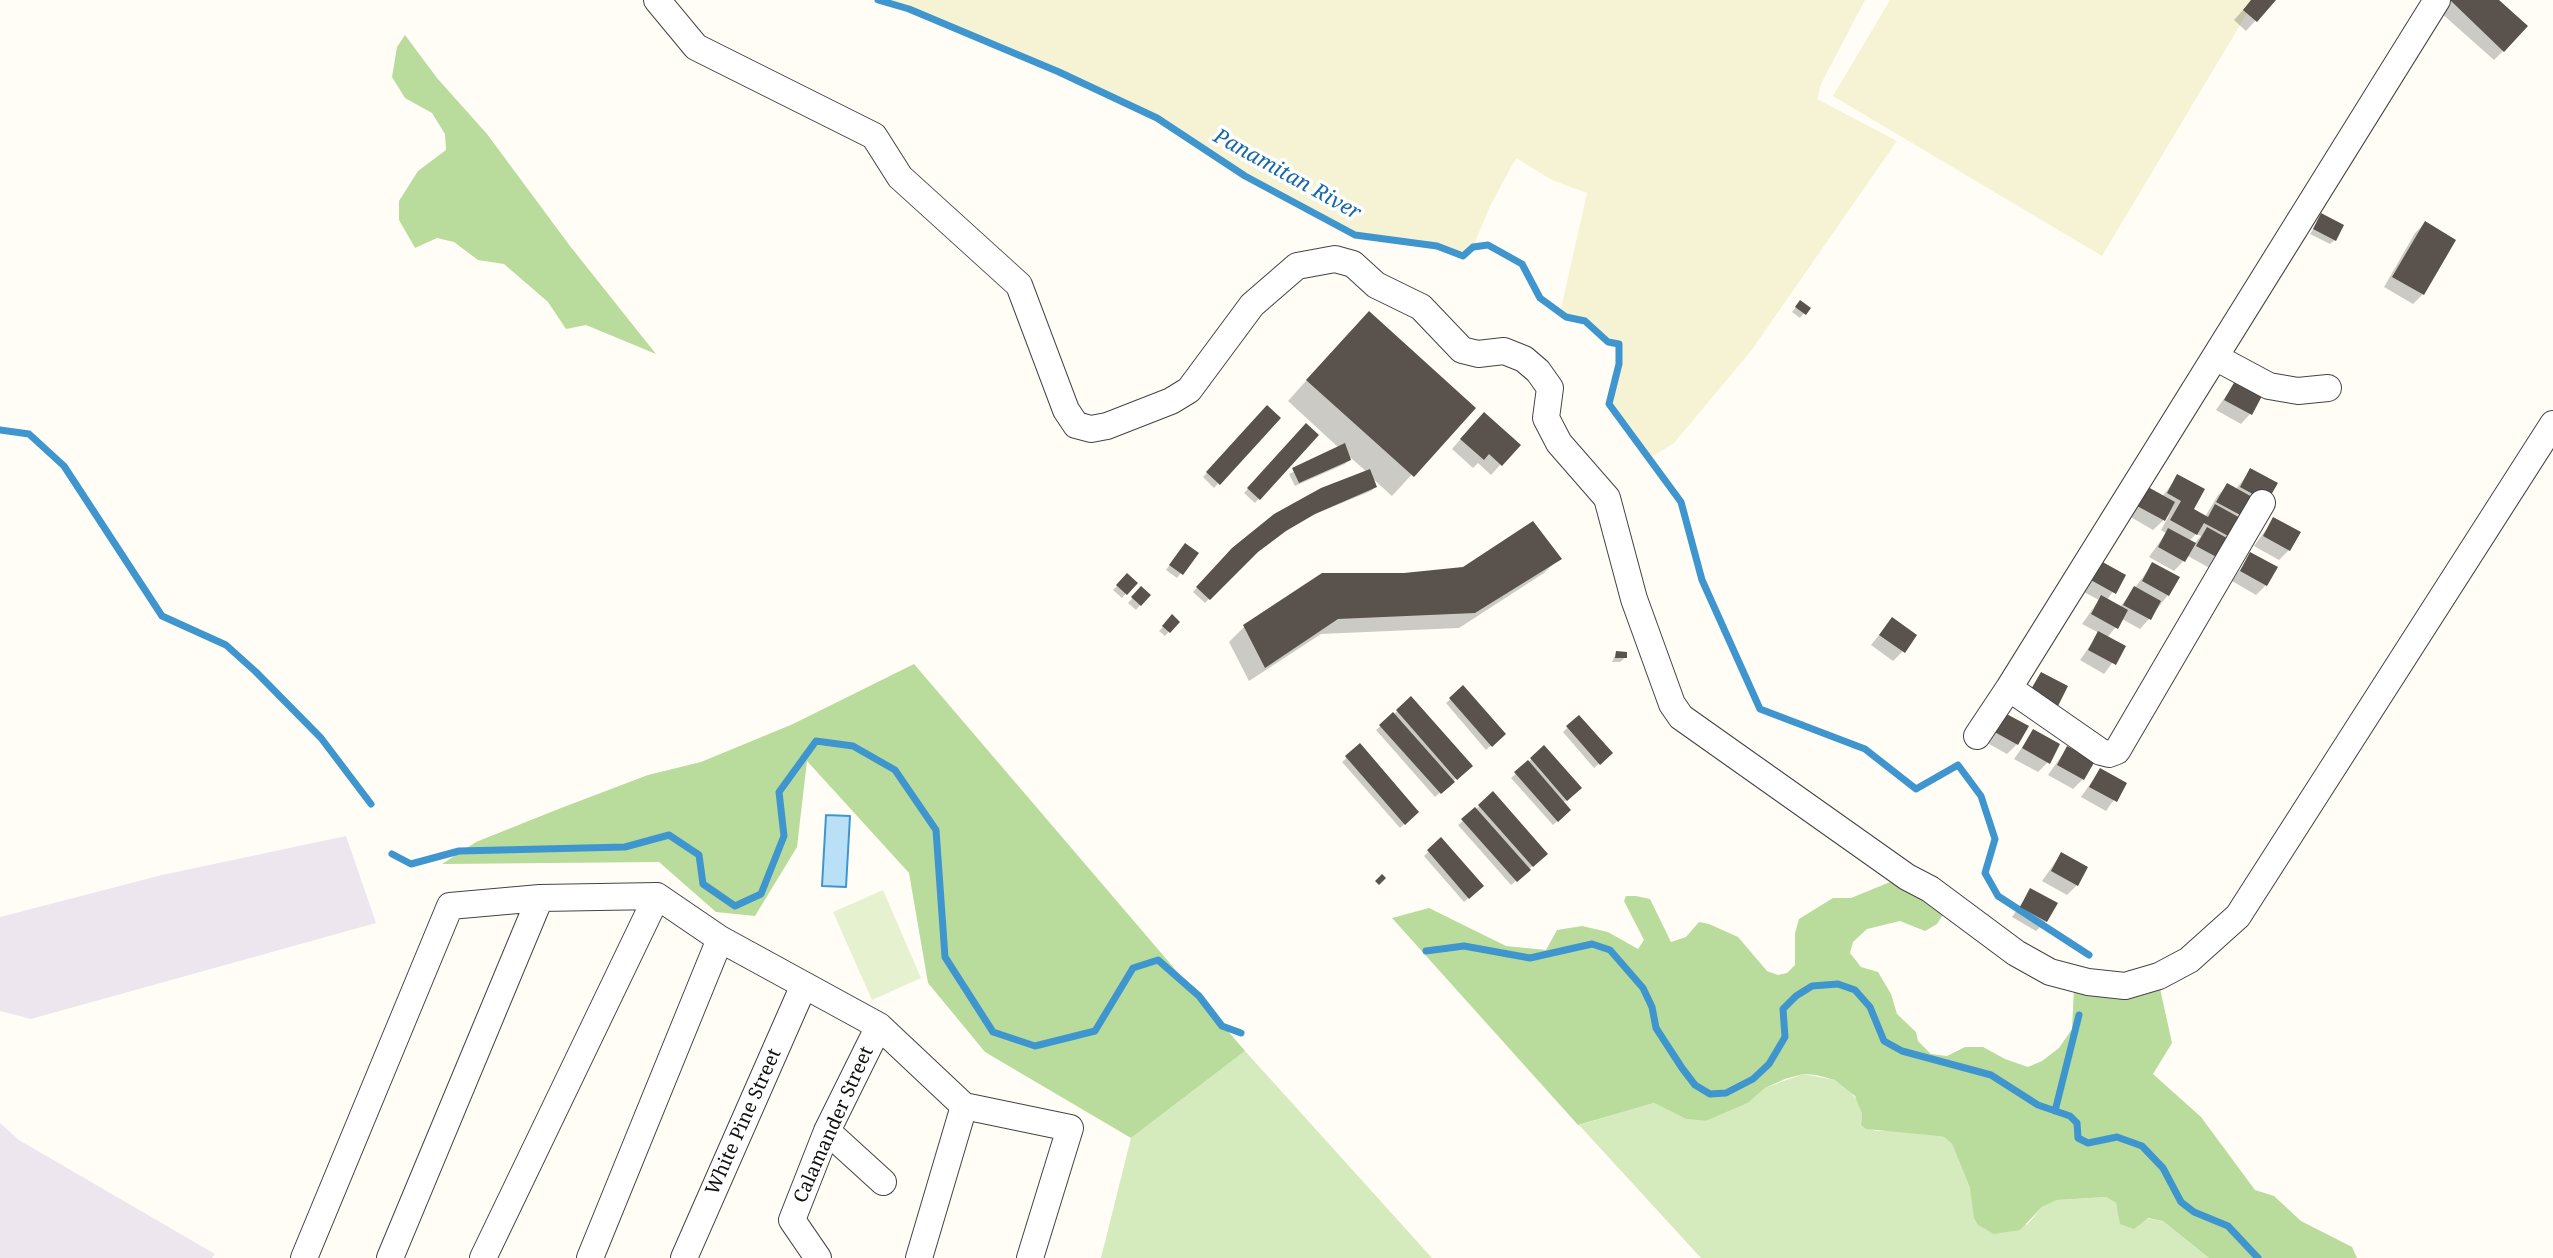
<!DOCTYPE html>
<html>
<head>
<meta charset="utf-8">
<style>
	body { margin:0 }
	canvas { display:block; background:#fffdf5 }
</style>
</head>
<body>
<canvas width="2553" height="1258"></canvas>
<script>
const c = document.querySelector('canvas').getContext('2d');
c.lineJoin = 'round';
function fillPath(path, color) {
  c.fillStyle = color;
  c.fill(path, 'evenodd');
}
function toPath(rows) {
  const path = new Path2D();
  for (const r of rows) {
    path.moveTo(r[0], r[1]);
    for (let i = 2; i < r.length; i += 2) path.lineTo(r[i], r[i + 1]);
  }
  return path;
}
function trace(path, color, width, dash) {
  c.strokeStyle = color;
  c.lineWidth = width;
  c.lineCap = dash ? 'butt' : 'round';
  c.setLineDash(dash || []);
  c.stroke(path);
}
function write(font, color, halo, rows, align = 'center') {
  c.font = font + ' "Noto Serif",serif';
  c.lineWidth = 7;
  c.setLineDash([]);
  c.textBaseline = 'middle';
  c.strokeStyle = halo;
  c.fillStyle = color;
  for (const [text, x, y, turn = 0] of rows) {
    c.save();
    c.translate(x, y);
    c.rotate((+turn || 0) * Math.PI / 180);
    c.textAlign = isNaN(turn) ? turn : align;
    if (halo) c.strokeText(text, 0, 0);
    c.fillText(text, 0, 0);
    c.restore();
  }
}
fillPath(toPath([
	[346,836,376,923,31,1019,0,1011,0,917,162,875],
	[0,1123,19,1140,215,1254,212,1258,0,1258]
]), '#eee6ef');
fillPath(toPath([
	[878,0,1865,0,1821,84,1817,99,1897,141,1751,351,1674,443,1650,458,1609,404,1619,364,1619,344,1608,342,1585,321,1560,313,1587,193,1552,180,1516,158,1490,206,1473,247,1463,256,1437,246,1355,235,1245,176,1157,118,1059,72,909,9],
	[1890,0,2255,0,2102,256,1833,96]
]), '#f6f3d4');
fillPath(toPath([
	[1245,1051,1432,1258,1101,1258,1131,1138],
	[1803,1074,1835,1080,1847,1088,1858,1101,1862,1114,1861,1125,1876,1131,1904,1131,1944,1137,1952,1144,1970,1188,2027,1225,2042,1207,2057,1200,2106,1197,2116,1203,2119,1214,2163,1221,2209,1258,1701,1258,1579,1125,1654,1103,1686,1119,1706,1121,1748,1103,1765,1088]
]), '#d5ebbd');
fillPath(toPath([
	[405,35,437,78,487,134,570,246,656,354,586,325,566,329,548,302,504,264,478,260,454,242,437,238,415,248,399,220,399,201,418,171,446,150,445,134,432,113,405,98,392,77,397,47],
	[914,664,1245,1051,1131,1138,985,1052,928,983,909,873,807,761,797,847,755,916,716,912,659,862,442,864,476,842,561,808,648,775,701,762,793,724],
	[1900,878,1944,913,1937,924,1925,931,1900,921,1867,929,1853,942,1850,953,1861,967,1878,972,1891,994,1897,1014,1916,1032,1918,1041,1931,1054,1947,1056,1965,1047,1983,1047,2005,1059,2028,1067,2042,1061,2059,1048,2072,1029,2074,989,2159,984,2172,1043,2153,1074,2201,1117,2255,1190,2274,1196,2301,1221,2352,1247,2357,1258,2209,1258,2163,1221,2148,1218,2134,1229,2120,1224,2116,1203,2106,1197,2057,1200,2042,1207,2020,1230,1994,1234,1978,1225,1974,1218,1970,1188,1952,1144,1944,1137,1929,1135,1866,1129,1861,1125,1862,1114,1855,1096,1835,1080,1816,1075,1803,1074,1785,1079,1765,1088,1748,1103,1706,1121,1686,1119,1654,1103,1578,1125,1392,918,1429,908,1506,946,1546,950,1557,930,1582,926,1608,932,1638,949,1644,940,1624,901,1626,896,1636,896,1650,899,1671,942,1686,937,1699,922,1709,924,1738,937,1767,971,1778,975,1787,973,1795,965,1795,933,1799,919,1833,898,1851,898]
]), '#b9dc9c');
fillPath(toPath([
	[883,890,921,978,872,1000,833,912]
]), '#e6f2cf');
const water = toPath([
	[826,815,850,816,846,887,822,886,826,815]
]);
fillPath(water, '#b9e0f7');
trace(water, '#3f96cf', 2);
fillPath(toPath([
	[2252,0,2274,0,2246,31,2234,20],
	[2451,0,2496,0,2503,51,2494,60,2440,12],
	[2322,215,2335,240,2330,244,2310,234],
	[2425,223,2423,294,2413,304,2384,287,2415,233],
	[1796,307,1808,308,1800,318,1792,312],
	[1349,333,1473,408,1392,496,1371,477,1375,487,1371,491,1308,517,1279,535,1251,556,1205,603,1193,592,1233,549,1367,472,1351,458,1345,464,1295,486,1289,474,1339,448,1288,401],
	[2235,383,2250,414,2241,424,2216,410],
	[1267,408,1279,418,1214,488,1203,477],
	[1474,424,1518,445,1491,475,1478,463,1473,468,1452,449],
	[1306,425,1317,435,1255,503,1244,493],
	[2251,470,2276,483,2213,570,2188,556,2174,571,2149,557,2166,533,2161,530,2170,514,2153,530,2129,516,2138,499,2162,497,2178,476,2192,510,2205,517,2218,495,2227,486,2235,490],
	[2196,534,2201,536,2194,544,2189,541],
	[2274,519,2289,550,2279,560,2254,546],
	[1181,549,1181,573,1177,578,1166,570],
	[2251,554,2266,585,2256,595,2232,581],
	[1559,558,1544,573,1459,628,1321,634,1249,681,1229,642,1244,627,1404,575],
	[2153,564,2168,595,2149,619,2140,629,2122,619,2107,638,2124,647,2104,674,2080,660,2099,633,2082,624,2099,600,2080,590,2090,572,2124,576,2107,600,2120,607],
	[1127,576,1135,583,1122,598,1113,590],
	[1141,588,1149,595,1136,610,1128,603],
	[1172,617,1178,622,1165,636,1159,631],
	[1892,619,1903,651,1893,661,1871,645],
	[1616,653,1625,658,1620,662,1612,662],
	[1463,688,1503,734,1486,750,1446,703],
	[1411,699,1470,766,1435,797,1376,730],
	[1579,717,1611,753,1594,768,1563,732],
	[1992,723,2017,744,2007,754,1982,740],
	[2033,732,2048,762,2038,772,2014,759],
	[1360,746,1417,812,1400,828,1342,762],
	[1544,748,1575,792,1563,803,1569,810,1553,825,1511,778],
	[2067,748,2083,779,2073,789,2048,775],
	[2100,770,2125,784,2106,811,2081,797],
	[1493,794,1546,854,1511,885,1458,825],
	[1441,840,1481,886,1464,902,1424,856],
	[2061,854,2077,885,2067,895,2042,881],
	[2031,890,2046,921,2036,931,2012,917]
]), '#0003');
trace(toPath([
	[878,0,909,9,1059,72,1157,118,1245,176,1355,235,1437,246,1463,256,1473,247,1488,245,1522,264,1540,298,1566,317,1585,321,1608,342,1619,344,1619,364,1609,404,1681,502,1702,580,1760,709,1865,749,1916,789,1958,765,1981,796,1995,839,1985,873,1998,896,2089,955],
	[0,430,29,434,64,466,162,616,226,645,256,672,321,738,371,804],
	[392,854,411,864,459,851,625,847,669,835,699,855,703,884,735,906,761,894,784,836,779,792,816,741,853,746,895,770,936,830,945,957,993,1032,1035,1046,1095,1031,1133,968,1158,960,1199,996,1222,1026,1241,1033],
	[1426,951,1464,946,1530,958,1592,944,1610,950,1643,988,1652,1007,1656,1028,1682,1068,1695,1085,1710,1094,1726,1093,1753,1079,1769,1064,1785,1037,1783,1009,1796,996,1812,986,1838,984,1855,990,1870,1007,1884,1041,1902,1051,1991,1075,2038,1105,2070,1116,2077,1123,2078,1138,2088,1143,2117,1137,2142,1146,2163,1168,2181,1202,2194,1212,2228,1226,2258,1258],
	[2055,1111,2079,1015]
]), '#3f96cf', 7);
fillPath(toPath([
	[2251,0,2276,0,2257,22,2243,10],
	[2450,0,2499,0,2528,26,2504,52],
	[2321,213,2344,225,2336,241,2313,229],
	[2425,221,2456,240,2424,295,2392,277],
	[1800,300,1811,308,1806,315,1795,307],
	[1369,311,1476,408,1414,477,1306,380],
	[2235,381,2262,396,2252,415,2224,400],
	[1267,405,1281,418,1220,485,1206,472],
	[1484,412,1521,445,1502,466,1489,454,1484,460,1460,439],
	[1306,423,1319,435,1260,500,1247,488],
	[1345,443,1351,460,1299,483,1292,468],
	[2250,468,2278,483,2267,502,2240,487],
	[1370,469,1377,487,1315,514,1286,531,1258,552,1210,600,1196,587,1232,548,1274,514,1321,488],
	[2177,474,2205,489,2194,509,2208,517,2215,504,2242,519,2232,538,2204,523,2197,535,2170,520,2181,501,2167,493],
	[2227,483,2254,498,2244,517,2216,502],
	[2148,487,2175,502,2165,521,2137,506],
	[2273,517,2301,532,2290,551,2263,536],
	[1533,521,1562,559,1475,613,1338,619,1265,668,1243,625,1322,573,1404,573,1463,567],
	[2207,527,2234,542,2224,561,2196,546],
	[2168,528,2196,543,2185,562,2158,547],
	[1185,543,1199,553,1183,575,1169,565],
	[2250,552,2278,567,2267,586,2240,571],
	[2099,560,2126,575,2116,594,2089,579],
	[2152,562,2180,577,2169,596,2142,581],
	[1127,573,1138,583,1127,595,1116,585],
	[1141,586,1151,595,1141,606,1131,597],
	[2134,586,2161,601,2151,620,2123,605],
	[2101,595,2128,610,2118,629,2091,614],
	[1172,614,1180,622,1170,633,1162,626],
	[1892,617,1917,635,1905,653,1879,635],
	[2098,631,2126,646,2116,665,2088,650],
	[1616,651,1627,652,1627,658,1615,658],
	[2041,672,2068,686,2058,706,2030,691],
	[1463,685,1506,734,1492,747,1449,698],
	[1411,696,1473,766,1457,780,1396,710],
	[2001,711,2029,726,2018,745,1991,730],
	[1393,712,1455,782,1441,794,1379,725],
	[1579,715,1613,753,1600,765,1566,726],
	[2033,729,2060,744,2050,764,2022,748],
	[1360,743,1419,812,1405,825,1345,756],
	[1544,745,1582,788,1567,801,1530,758],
	[2067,746,2095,761,2084,780,2057,765],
	[1528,760,1571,810,1558,822,1514,772],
	[2100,768,2127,783,2117,802,2089,787],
	[1493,791,1548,854,1533,867,1478,805],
	[1475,807,1531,870,1517,882,1461,819],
	[1441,837,1484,886,1469,899,1427,850],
	[2061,852,2088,867,2078,886,2051,871],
	[1382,874,1386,878,1379,885,1375,881],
	[2030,888,2058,903,2047,922,2020,907]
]), '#5a524d');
const street = toPath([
	[657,0,696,47,874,136,900,177,1019,285,1066,410,1076,425,1091,429,1107,426,1171,401,1189,390,1252,305,1297,266,1335,259,1353,264,1376,285,1421,307,1462,350,1478,354,1504,351,1524,359,1538,371,1550,388,1546,418,1559,443,1607,498,1634,599,1672,704,1681,717,1907,877,1930,889,2016,953,2050,972,2088,982,2125,986,2159,976,2189,960,2238,916,2553,424],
	[2215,357,2269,386,2298,391,2328,388],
	[2262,503,2117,751,2109,754,2101,752,2009,688,2437,0],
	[1977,736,2009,688],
	[827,1131,883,1182],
	[304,1258,450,906,540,898,657,896,720,939,879,1026,964,1106,1070,1128,1030,1258],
	[390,1258,540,898],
	[483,1258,657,896],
	[590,1258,720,939],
	[684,1258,804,985],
	[818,1258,792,1220,827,1131,879,1026],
	[919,1258,964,1106]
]);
trace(street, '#444', 28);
trace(street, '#fff', 26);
write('19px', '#111', '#fff', [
	["White Pine Street",744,1122,-66],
	["Calamander Street",834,1125,-66]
]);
write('italic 21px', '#1768a6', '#fff', [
	["Panamitan River",1287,175,29]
]);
</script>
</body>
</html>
